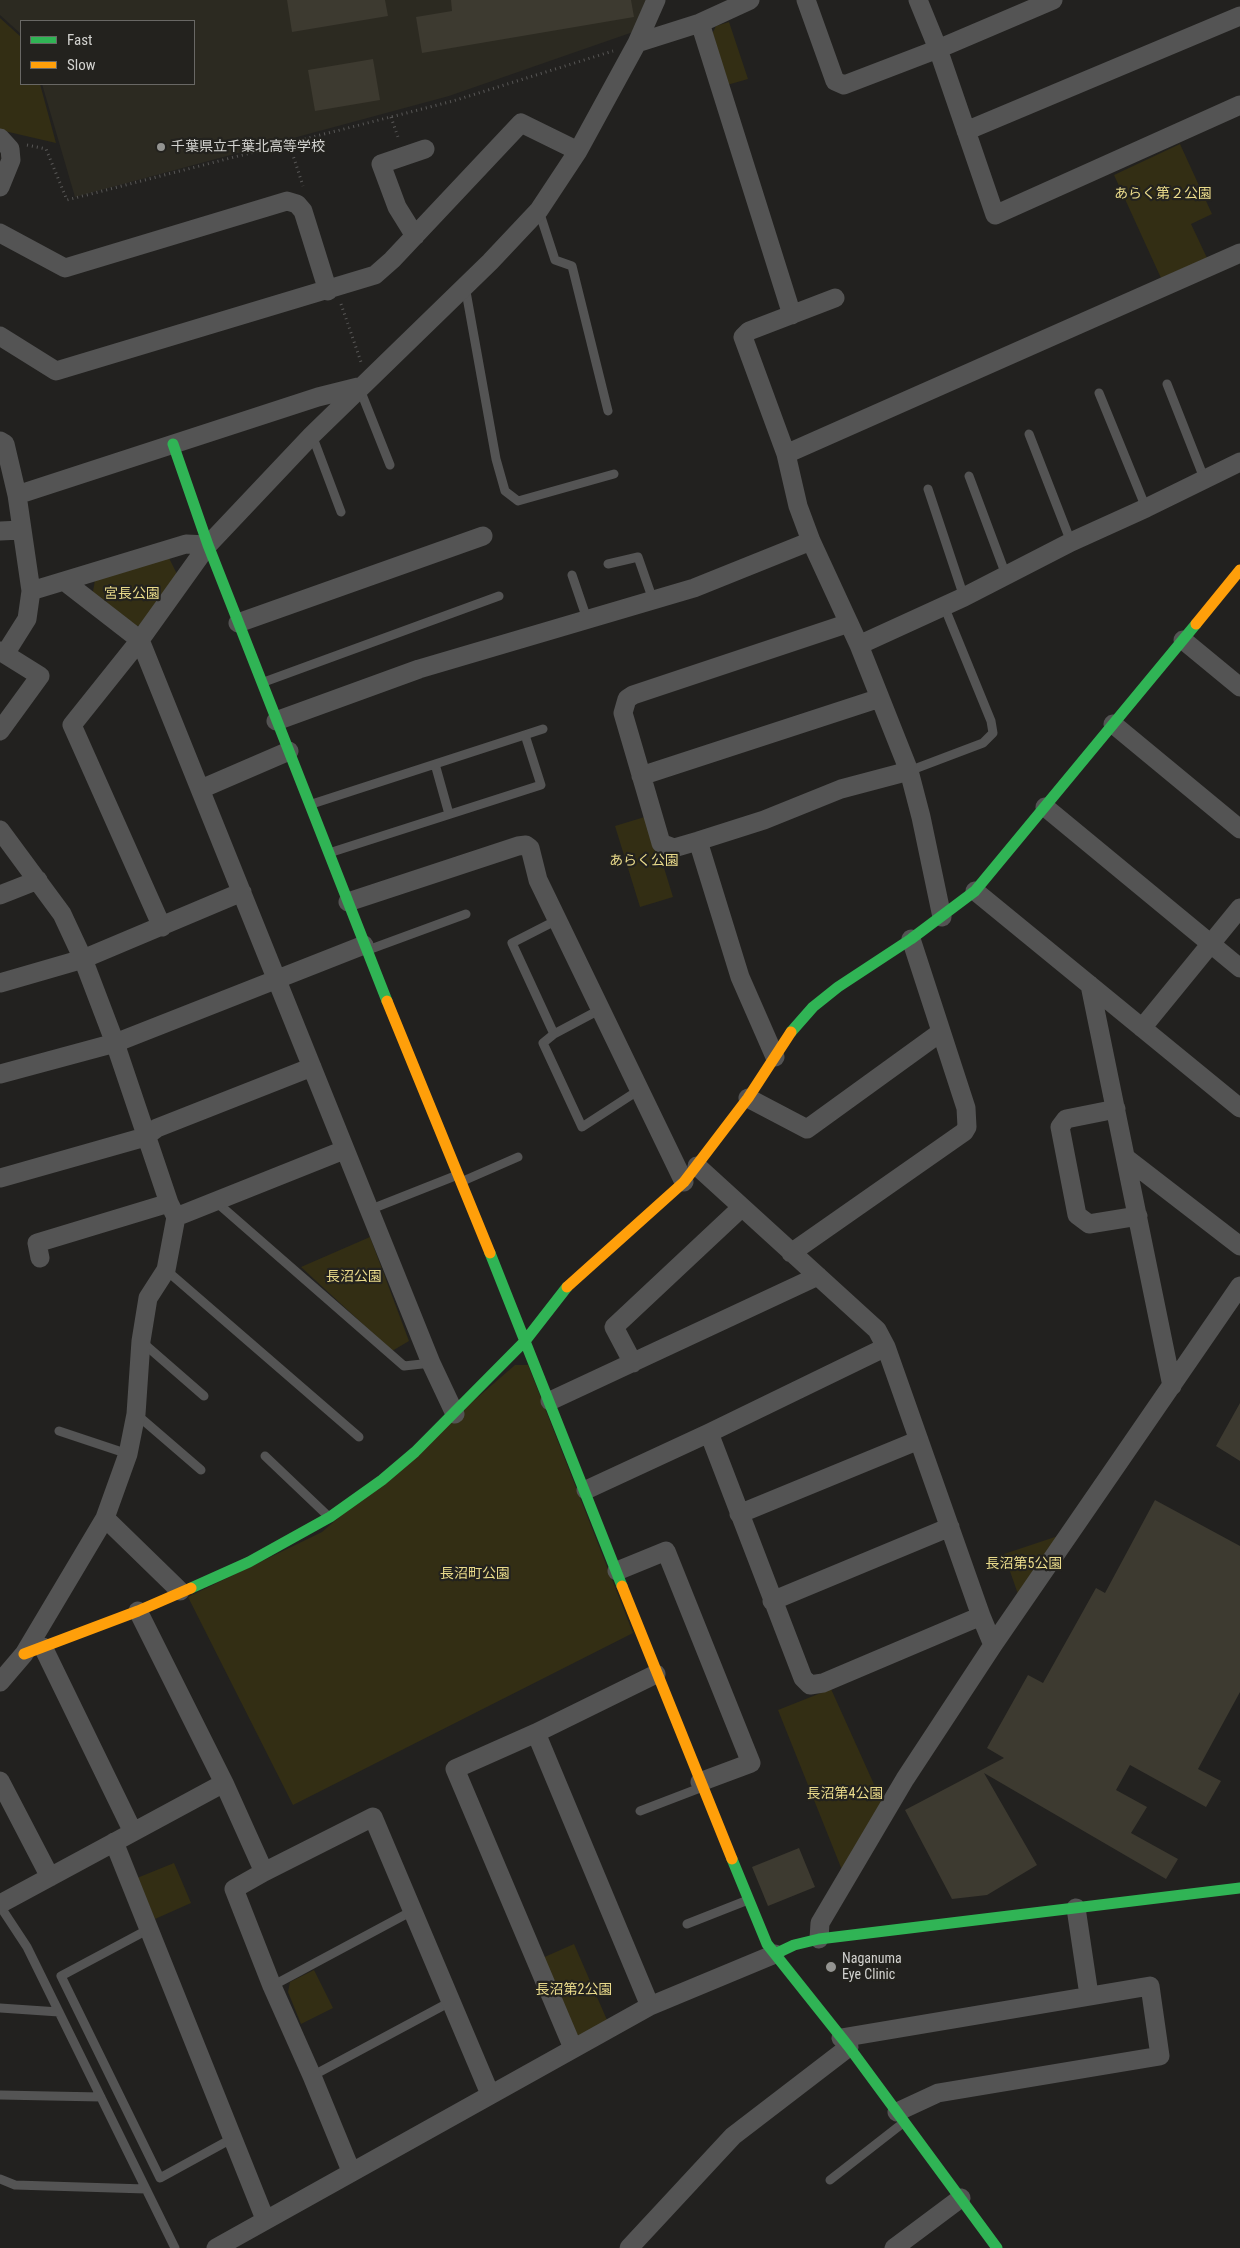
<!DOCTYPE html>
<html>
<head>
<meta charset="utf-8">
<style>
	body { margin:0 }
	#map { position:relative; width:1240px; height:2248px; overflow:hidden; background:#22211f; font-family:"Roboto Condensed",sans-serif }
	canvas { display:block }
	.legend { position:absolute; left:20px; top:20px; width:175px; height:65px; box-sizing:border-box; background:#23221e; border:1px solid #696865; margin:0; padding:6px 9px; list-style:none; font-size:15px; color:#d2d2cf }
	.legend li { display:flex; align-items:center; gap:10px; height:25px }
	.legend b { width:25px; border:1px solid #696865 }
</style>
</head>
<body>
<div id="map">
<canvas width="1240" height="2248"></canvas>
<ul class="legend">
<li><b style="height:6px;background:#30b455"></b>Fast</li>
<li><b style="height:6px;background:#ff9f0a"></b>Slow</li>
</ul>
</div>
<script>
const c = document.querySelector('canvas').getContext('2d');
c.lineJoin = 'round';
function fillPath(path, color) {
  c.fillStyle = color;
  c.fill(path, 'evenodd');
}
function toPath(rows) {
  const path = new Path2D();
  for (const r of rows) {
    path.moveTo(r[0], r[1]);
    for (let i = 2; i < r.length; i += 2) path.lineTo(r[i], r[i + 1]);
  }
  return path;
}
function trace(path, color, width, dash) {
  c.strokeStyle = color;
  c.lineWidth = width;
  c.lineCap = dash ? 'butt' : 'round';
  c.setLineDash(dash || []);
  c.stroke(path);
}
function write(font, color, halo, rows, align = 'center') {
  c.font = font + ' "Roboto Condensed","Noto Sans JP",sans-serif';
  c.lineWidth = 4.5;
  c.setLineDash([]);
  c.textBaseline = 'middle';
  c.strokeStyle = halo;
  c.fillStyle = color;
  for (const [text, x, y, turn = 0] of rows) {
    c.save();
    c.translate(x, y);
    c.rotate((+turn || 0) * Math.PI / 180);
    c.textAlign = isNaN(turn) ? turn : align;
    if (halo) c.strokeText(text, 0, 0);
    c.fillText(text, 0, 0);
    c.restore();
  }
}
fillPath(toPath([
	[0,0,648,0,636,31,449,96,75,197,42,84,194,84,194,21,21,21,21,34,0,15]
]), '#2c2a21');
fillPath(toPath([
	[0,18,21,37,21,84,40,84,56,143,0,130],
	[729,22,748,79,727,85,711,36,716,26],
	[1180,144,1212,214,1191,224,1207,258,1161,278,1114,175],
	[167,554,178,576,142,625,132,627,92,597,95,580],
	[648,816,673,897,640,907,615,826],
	[370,1237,409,1341,392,1351,301,1267],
	[515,1365,528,1365,633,1633,293,1805,188,1597,322,1532],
	[1067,1533,1019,1597,1004,1554],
	[831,1689,882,1802,842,1870,778,1710],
	[174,1863,191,1903,155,1919,137,1878],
	[574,1944,607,2020,579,2036,572,2032,540,1959],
	[314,1970,333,2008,301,2024,288,1992,290,1982]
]), '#332e14');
fillPath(toPath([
	[287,0,385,0,388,16,292,32],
	[451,0,631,0,634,17,422,53,416,17,452,11],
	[373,59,380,100,315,111,308,70],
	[1240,1403,1240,1461,1216,1446],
	[1155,1500,1240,1546,1240,1692,1198,1769,1221,1781,1206,1807,1130,1765,1116,1790,1147,1807,1131,1833,1178,1859,1166,1879,984,1773,1037,1865,987,1895,952,1899,905,1810,1004,1758,987,1748,1028,1675,1043,1683,1096,1588,1105,1593],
	[799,1848,815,1887,768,1906,752,1867]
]), '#3d3a30');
trace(toPath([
	[391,117,399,140],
	[289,143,303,186],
	[27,145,46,149,67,200,453,101,613,51],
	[341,304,361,362]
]), '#585756', 3, [1, 4]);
trace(toPath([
	[539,211,555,260,572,266,608,411],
	[465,286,496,459,505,491,518,501,614,474],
	[1167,384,1204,478],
	[359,387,390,465],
	[1099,393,1146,508],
	[1029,434,1071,542],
	[312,435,341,512],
	[969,476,1006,575],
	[928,489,964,597],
	[608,564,638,557,653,600],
	[572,575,587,619],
	[264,682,499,596],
	[435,764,449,814],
	[909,771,983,743,993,733,991,721,944,606],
	[312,804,543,729],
	[329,853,541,785,525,735],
	[368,950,466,914],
	[601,1009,554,1034,543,1043,582,1127,639,1090],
	[554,1034,512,943,557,920],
	[463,1181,518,1157],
	[215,1201,404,1366,431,1363],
	[369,1210,455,1176],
	[166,1270,359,1437],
	[142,1342,204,1396],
	[136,1414,201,1470],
	[59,1431,128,1454],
	[265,1456,328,1516],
	[640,1811,700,1788],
	[0,1906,27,1947,175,2248],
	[687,1924,748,1900],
	[149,1929,61,1976,160,2178,233,2138],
	[272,1986,412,1911],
	[0,2008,59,2012],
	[312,2076,450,2002],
	[0,2095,101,2097],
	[0,2179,15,2185,146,2189],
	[830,2180,903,2123]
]), '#545454', 9);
trace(toPath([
	[806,0,835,81,844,85,938,49,1053,0],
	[918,0,938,49,995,215,1240,105],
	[700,23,792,315],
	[637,43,700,23,750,0],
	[966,131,1240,16],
	[0,138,10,149,11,160,0,187],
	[0,233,65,268,287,201,297,204,303,211,328,291],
	[415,236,397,207,381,164,425,149],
	[835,298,749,331,743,337,786,454,798,506,811,541,859,645,909,771,921,817,942,917],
	[0,336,56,371,375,275,392,260,521,123,578,151],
	[0,441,5,444,17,495,31,591,27,619,5,654],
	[786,454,1240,253],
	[17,495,318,397,358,387],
	[0,531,21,530],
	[64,581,140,640,431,1363,455,1414],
	[31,591,186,544,208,545],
	[238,623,483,536],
	[849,623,633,695,627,699,623,713,661,843,674,848,698,841,764,820,841,789,909,771],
	[1183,640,1240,687],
	[859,645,964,597,1071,542,1146,508,1240,462],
	[0,651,40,676,0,731],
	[276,721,419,669,694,588,811,541],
	[1113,724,1240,829],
	[641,776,880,698],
	[201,789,289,751],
	[1045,807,1240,968],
	[0,830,62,914,83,959,115,1043,169,1203,176,1217],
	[698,841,740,977,775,1057],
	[975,891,1240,1108],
	[0,895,38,880],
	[348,902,518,846,526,845,530,848,538,880,684,1182],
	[162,927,72,725,140,640,208,545,312,435,490,262,539,210,578,151,637,43,656,0],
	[0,983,83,959,242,892],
	[1090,985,1172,1386],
	[1142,1028,1240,908],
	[0,1074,115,1043,364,945],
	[748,1098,807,1129,941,1032],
	[1116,1109,1066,1119,1060,1127,1077,1215,1089,1224,1138,1216],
	[1126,1158,1240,1246],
	[697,1166,877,1330,886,1347,981,1616,993,1645],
	[0,1178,145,1137,157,1128,312,1067],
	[791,1253,964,1132,967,1127,966,1108,911,939],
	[40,1258,37,1243,169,1203],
	[633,1363,614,1327,741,1208],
	[550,1401,818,1276],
	[709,1433,803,1678,810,1685,823,1683,981,1616],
	[586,1490,709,1433,886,1347],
	[739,1514,919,1440],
	[105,1518,180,1591],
	[617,1571,666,1551,751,1763,700,1782],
	[772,1601,950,1527],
	[138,1611,224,1783,264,1872],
	[43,1647,133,1832],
	[0,1682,24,1654,105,1518,128,1454,136,1414,141,1341,148,1298,166,1270,176,1217,344,1150],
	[536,1733,650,2006],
	[0,1781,50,1877],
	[114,1842,265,2219],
	[0,1904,224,1783],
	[1076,1908,1089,1995],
	[819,1939,820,1923,905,1779,993,1645,1240,1286],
	[841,2038,1150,1986,1160,2056,938,2093,897,2112],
	[573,2048,455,1769,536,1733,656,1674],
	[351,2171,312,2076,272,1986,234,1889,264,1872,373,1817,490,2094],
	[216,2248,650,2006,775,1954],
	[629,2248,733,2136,849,2047],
	[894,2248,961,2198]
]), '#545454', 19);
trace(toPath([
	[173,444,208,545,387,1001],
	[791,1032,813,1007,838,987,911,939,975,891,1196,624],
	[490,1253,622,1586],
	[191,1588,249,1562,330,1517,382,1480,415,1452,525,1341,567,1287],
	[732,1859,767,1944,849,2047,997,2248],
	[775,1954,794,1945,819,1939,1240,1888]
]), '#30b455', 11);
trace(toPath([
	[1196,624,1240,570],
	[387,1001,490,1253],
	[567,1287,684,1182,748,1098,791,1032],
	[622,1586,732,1859],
	[24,1654,138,1611,191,1588]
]), '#ff9f0a', 11);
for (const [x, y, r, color] of [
	[161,147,5,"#949491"],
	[831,1967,6,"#949491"]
]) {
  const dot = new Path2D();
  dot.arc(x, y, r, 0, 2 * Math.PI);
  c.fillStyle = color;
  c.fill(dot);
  trace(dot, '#23221e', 2);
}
write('14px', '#d2d2cf', '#23221e', [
	["千葉県立千葉北高等学校",171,147],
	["Naganuma",842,1959],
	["Eye Clinic",842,1975]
], 'left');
write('14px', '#eadb8b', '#23221e', [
	["あらく第２公園",1163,194],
	["宮長公園",132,594],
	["あらく公園",644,861],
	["長沼公園",354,1277],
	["長沼第5公園",1024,1564],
	["長沼町公園",475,1574],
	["長沼第4公園",845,1794],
	["長沼第2公園",574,1990]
]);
</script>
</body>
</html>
